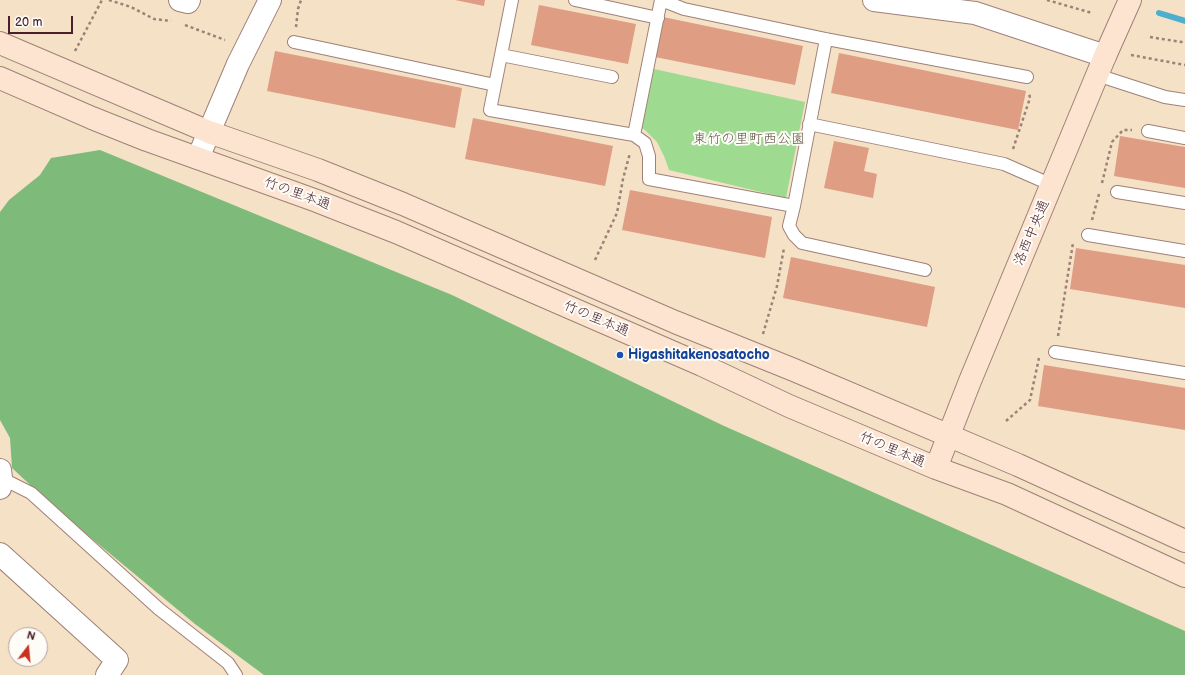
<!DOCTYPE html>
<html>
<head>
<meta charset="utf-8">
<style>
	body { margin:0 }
	#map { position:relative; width:1185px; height:675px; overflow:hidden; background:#f4e1c6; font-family:"Balsamiq Sans",sans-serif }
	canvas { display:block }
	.north { position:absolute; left:8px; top:627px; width:40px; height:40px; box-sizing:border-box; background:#fdfcf7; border:1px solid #b5a4a5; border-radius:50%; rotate:16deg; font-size:11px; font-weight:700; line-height:16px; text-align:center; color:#4a1f2b }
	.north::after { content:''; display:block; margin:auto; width:14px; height:18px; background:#c8321e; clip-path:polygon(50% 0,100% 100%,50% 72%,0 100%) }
	.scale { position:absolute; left:8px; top:16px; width:65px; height:18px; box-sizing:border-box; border:2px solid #4a1f2b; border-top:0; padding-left:5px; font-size:12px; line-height:14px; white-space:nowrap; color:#4a1f2b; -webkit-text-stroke:3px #fdfcf7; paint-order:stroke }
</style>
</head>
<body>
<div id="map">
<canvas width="1185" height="675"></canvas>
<div class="north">N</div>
<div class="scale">20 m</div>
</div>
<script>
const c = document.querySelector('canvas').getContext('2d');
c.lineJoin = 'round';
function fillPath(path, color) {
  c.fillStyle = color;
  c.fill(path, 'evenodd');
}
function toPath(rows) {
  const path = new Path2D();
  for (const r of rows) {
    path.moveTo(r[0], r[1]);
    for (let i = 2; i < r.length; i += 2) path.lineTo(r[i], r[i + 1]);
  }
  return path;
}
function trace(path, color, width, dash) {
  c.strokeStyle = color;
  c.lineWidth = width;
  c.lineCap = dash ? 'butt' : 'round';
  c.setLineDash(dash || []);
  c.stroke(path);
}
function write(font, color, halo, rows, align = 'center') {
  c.font = font + ' "Balsamiq Sans","Klee One",sans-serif';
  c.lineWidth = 4;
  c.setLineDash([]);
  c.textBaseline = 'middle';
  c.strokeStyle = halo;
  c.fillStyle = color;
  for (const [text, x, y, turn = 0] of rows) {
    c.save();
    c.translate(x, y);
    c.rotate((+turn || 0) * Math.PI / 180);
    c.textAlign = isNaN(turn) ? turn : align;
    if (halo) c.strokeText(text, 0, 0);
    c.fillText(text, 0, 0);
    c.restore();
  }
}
fillPath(toPath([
	[654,69,805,102,786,198,669,170,664,156,657,142,645,130,639,127]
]), '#9edb90');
fillPath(toPath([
	[100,150,452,295,722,425,1185,631,1185,675,264,675,195,624,56,509,12,468,10,438,0,420,0,212,9,200,40,175,51,158]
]), '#7ebb7a');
trace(toPath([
	[1159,13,1185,21]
]), '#4eaecd', 6);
fillPath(toPath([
	[455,0,485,0,484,6],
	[539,5,636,24,628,64,531,45],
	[663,17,803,46,795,85,655,57],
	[275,51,462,88,455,128,267,91],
	[839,53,1026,91,1018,130,831,93],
	[473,118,613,146,605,186,465,159],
	[1120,136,1185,147,1185,188,1114,176],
	[834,141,869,148,864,171,877,174,873,198,824,188],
	[630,190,772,217,765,258,622,230],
	[1076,248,1185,265,1185,308,1070,289],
	[791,257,935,287,927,327,783,298],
	[1044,365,1185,388,1185,430,1038,406]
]), '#df9d83');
const lane = toPath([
	[512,0,490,110,634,135,645,143,649,156,649,179,794,206,826,39],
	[575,0,658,18],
	[661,0,684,9,826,39,1027,77],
	[294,42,495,85],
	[501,55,612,77],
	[1097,75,1165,97,1185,100],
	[809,124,1004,164,1052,185],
	[1148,131,1185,138],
	[634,135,661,0],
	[1117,192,1185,203],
	[794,206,789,226,794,235,802,243,925,270],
	[1088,235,1185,251],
	[1055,352,1185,373],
	[1,478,31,493,159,609,228,663,236,675]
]);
const street = toPath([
	[180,0,188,2,189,0],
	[874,0,975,13,1105,56],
	[198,158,238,64,270,0],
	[0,470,1,478,0,488],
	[0,554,117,660,107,675]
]);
const secondary = toPath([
	[0,43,209,132,318,170,403,204,675,322,794,370,1018,465,1185,541],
	[0,78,92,118,147,140,317,201,396,232,702,365,789,406,936,468,1007,494,1185,576],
	[936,468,970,381,1105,56,1130,0]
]);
trace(lane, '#9f8078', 14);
trace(street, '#9f8078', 24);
trace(secondary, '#9f8078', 24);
trace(toPath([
	[109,0,131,7,154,19,171,21],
	[1047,0,1092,13],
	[185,25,225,40],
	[296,27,298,9,301,0],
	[1150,37,1181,42,1185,41],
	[75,51,102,0],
	[1131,55,1185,65],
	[1013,149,1030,98,1029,93],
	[1102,183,1112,142,1123,130,1132,130],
	[1092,220,1099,194],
	[595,260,617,213,623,179,630,153],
	[763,334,777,286,784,248],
	[1058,336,1073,243],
	[1006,421,1030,400,1039,358]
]), '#9f8078', 2.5, [3, 3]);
trace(lane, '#fff', 12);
trace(street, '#fff', 22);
trace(secondary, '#fde4d0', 22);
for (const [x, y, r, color] of [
	[620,355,4,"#1a4fb4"]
]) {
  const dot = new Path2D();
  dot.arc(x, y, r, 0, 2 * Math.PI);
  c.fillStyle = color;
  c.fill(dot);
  trace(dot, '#fdfcf7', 1.5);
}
write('14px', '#635749', '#fdfcf7', [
	["東竹の里町西公園",749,139]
]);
write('14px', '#4a1f2b', '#fdfcf7', [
	["竹の里本通",297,194,20],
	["洛西中央通",1032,233,-67],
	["竹の里本通",596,319,23],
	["竹の里本通",892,450,23]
]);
write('bold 14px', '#164399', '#fdfcf7', [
	["Higashitakenosatocho",628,355]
], 'left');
</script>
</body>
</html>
